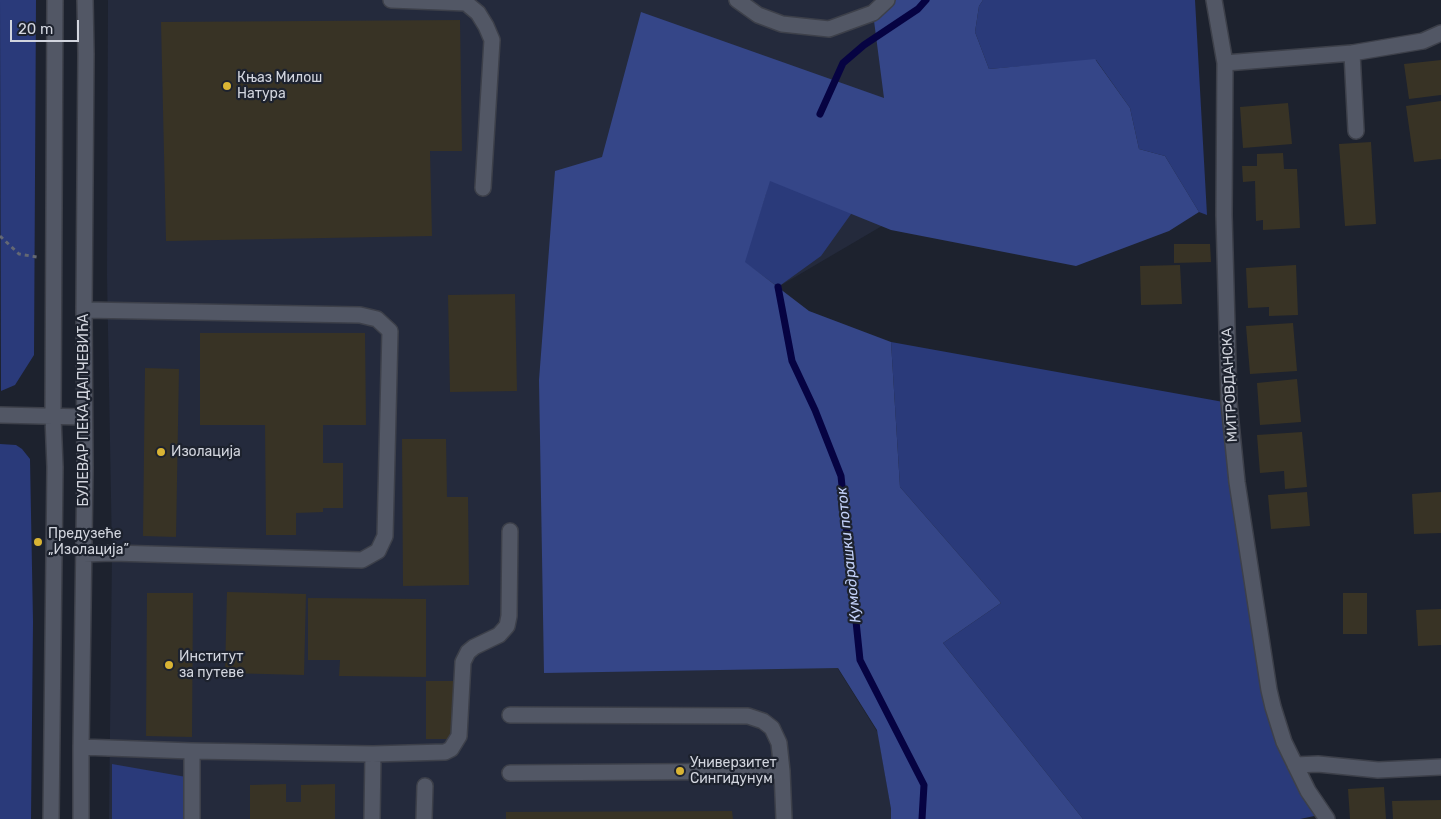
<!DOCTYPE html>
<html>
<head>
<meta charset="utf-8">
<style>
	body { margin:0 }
	#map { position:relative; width:1441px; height:819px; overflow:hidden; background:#1d222e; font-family:Rubik,sans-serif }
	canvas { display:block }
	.scale { position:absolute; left:10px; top:20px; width:69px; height:22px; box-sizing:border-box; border:2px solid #d2d5de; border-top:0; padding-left:6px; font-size:15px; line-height:18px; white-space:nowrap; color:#d2d5de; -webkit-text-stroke:4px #1d222e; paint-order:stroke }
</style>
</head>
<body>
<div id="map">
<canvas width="1441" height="819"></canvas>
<div class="scale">20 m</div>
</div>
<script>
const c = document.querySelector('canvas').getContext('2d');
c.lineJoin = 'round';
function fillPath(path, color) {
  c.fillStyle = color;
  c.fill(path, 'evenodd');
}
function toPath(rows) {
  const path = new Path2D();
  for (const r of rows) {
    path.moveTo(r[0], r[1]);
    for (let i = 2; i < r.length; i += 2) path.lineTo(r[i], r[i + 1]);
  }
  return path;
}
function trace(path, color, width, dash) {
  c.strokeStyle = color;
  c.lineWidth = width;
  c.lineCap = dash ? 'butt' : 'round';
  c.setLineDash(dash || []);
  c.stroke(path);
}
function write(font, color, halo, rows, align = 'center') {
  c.font = font + ' Rubik,sans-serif';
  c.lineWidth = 4.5;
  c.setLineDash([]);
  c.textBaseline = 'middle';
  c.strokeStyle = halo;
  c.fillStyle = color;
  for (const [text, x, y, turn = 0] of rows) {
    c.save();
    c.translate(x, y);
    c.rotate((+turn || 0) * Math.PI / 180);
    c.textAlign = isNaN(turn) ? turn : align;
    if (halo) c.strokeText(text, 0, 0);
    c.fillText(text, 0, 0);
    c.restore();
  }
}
fillPath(toPath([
	[108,0,950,0,921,203,778,287,841,476,838,669,878,733,891,809,891,819,109,819,112,553,107,275]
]), '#242a3c');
fillPath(toPath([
	[0,0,36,0,34,355,15,385,1,391],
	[983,0,1195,0,1207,215,1199,212,1165,156,1139,149,1130,108,1096,60,989,69,975,32,979,6],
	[771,158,869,199,851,214,821,256,778,287,744,262,766,193],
	[891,342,1229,403,1269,690,1324,814,1300,819,1083,819,943,643,1001,603,900,487],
	[0,444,16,445,22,449,30,459,33,622,31,819,0,819],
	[112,764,192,778,192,819,112,819]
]), '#2a3a7a');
fillPath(toPath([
	[881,0,983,0,979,6,975,32,989,69,1095,59,1130,108,1139,149,1165,156,1199,212,1169,231,1076,266,891,230,770,181,745,262,809,311,891,342,900,487,1001,603,943,643,1083,819,891,819,891,809,877,730,838,668,544,673,539,380,555,171,602,157,641,12,884,98,873,13]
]), '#354688');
trace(toPath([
	[820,114,843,63,864,45,918,9,926,0],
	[778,287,792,361,815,410,841,476,860,660,924,785,922,819]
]), '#060342', 7);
fillPath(toPath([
	[460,20,462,151,430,151,432,236,166,241,161,22],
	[1441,60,1441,95,1409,99,1404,64],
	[1441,101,1441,159,1414,162,1406,106],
	[1288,103,1292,144,1243,148,1240,107],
	[1371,142,1376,224,1345,226,1339,144],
	[1283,153,1284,169,1297,169,1300,228,1263,230,1263,220,1256,221,1255,181,1243,182,1242,166,1257,166,1257,154],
	[1174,244,1210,244,1211,262,1174,263],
	[1180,265,1182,304,1141,305,1140,266],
	[1296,265,1298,315,1269,316,1269,307,1248,308,1246,268],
	[515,294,517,391,450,392,448,295],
	[1293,323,1297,371,1250,374,1246,326],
	[200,333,365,333,366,425,323,425,323,463,343,463,343,508,323,508,323,512,296,513,296,535,266,535,265,425,200,425],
	[145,368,179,369,176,537,143,536],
	[1297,379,1301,422,1260,425,1257,383],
	[1302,432,1307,487,1285,489,1284,471,1260,473,1257,435],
	[402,439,446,439,447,497,468,497,469,585,403,586],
	[1307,492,1310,526,1271,529,1268,495],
	[1441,492,1441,533,1414,534,1412,494],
	[227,592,306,594,304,675,225,673],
	[147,593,193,593,192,737,146,736],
	[1343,593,1367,593,1367,634,1343,634],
	[308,598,426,599,426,677,339,676,340,660,308,660],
	[1441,609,1441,645,1418,646,1416,610],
	[426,681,453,681,454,739,426,739],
	[286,784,286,802,301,802,301,785,335,784,335,819,250,819,250,785],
	[1384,787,1386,819,1350,819,1348,789],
	[1441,800,1441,819,1393,819,1392,801],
	[732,811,733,819,506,819,506,812]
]), '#383325');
const minor = toPath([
	[391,0,466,3,478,13,486,26,492,40,483,188],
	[737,0,758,15,782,24,829,29,873,13,887,0],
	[1214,0,1225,63,1224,215,1229,403,1237,482,1269,690,1273,707,1284,742,1308,791,1327,819],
	[1352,53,1356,131],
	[1225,63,1352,53,1423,41,1441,33],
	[84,310,360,315,377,319,390,331,385,536,378,551,362,560,112,553,84,554],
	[0,415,84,417],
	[510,715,748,716,763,721,772,728,779,743,782,771,784,819],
	[81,747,192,751,373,754,445,752,451,749,459,736,463,662,468,652,474,647,499,635,507,626,509,616,510,531],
	[192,751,192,819],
	[1295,765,1318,764,1378,770,1441,767],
	[510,773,782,771],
	[51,819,55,467,53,417,55,0],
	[81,819,81,747,85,468,84,310,86,54,85,0],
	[372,819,373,754],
	[424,819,425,786]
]);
trace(minor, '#3d404a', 18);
trace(toPath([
	[0,236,19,254,37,257]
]), '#646873', 3, [4, 4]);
trace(minor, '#525765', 15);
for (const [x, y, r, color] of [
	[227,86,5,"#d9b434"],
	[161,452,5,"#d9b434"],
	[38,542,5,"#d9b434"],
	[169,665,5,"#d9b434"],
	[680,771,5,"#d9b434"]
]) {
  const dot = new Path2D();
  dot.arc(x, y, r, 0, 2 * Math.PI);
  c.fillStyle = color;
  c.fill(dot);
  trace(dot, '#1d222e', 2);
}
write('14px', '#d2d5de', '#1d222e', [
	["Књаз Милош",237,78],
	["Натура",237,94],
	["Изолација",171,452],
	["Предузеће",48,534],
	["„Изолација”",48,550],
	["Институт",179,657],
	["за путеве",179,673],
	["Универзитет",690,763],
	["Сингидунум",690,779]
], 'left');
write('14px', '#d2d5de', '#1d222e', [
	["МИТРОВДАНСКА",1230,385,-93],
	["БУЛЕВАР ПЕКА ДАПЧЕВИЋА",84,410,-90]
]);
write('italic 15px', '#c3d1f8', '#1d222e', [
	["Кумодрашки поток",849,555,-96]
]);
</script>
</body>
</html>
